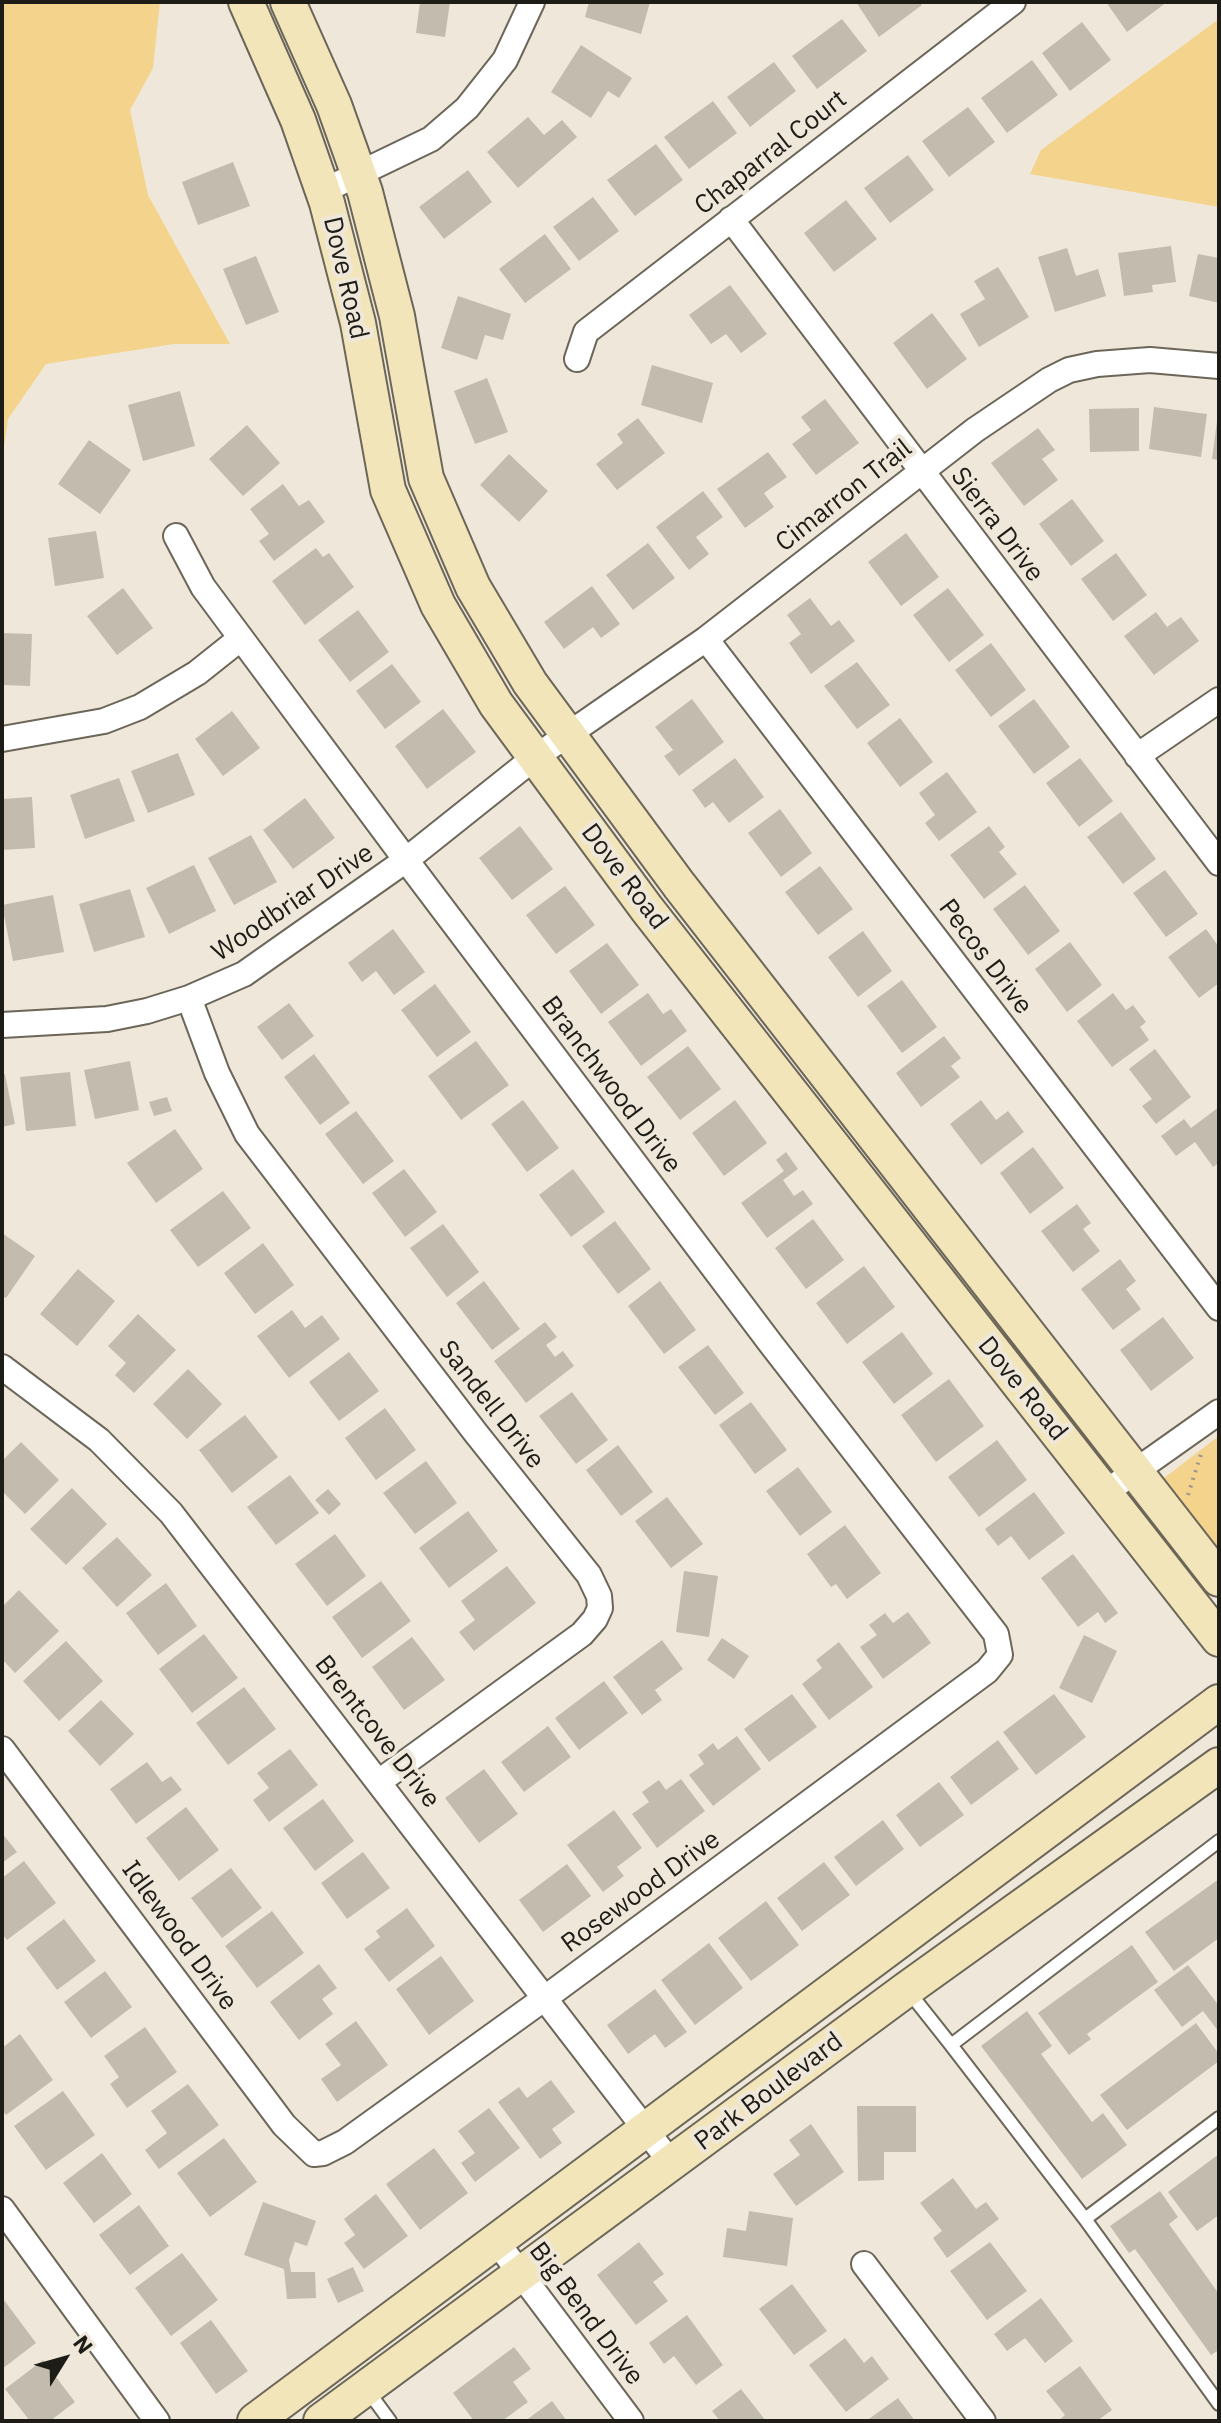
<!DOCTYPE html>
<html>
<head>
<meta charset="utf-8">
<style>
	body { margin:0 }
	#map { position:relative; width:1221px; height:2423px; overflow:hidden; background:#efe8da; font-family:"IBM Plex Sans",sans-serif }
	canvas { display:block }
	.frame { position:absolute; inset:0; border:4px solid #1e1c17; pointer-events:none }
	.north { position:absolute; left:24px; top:2319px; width:80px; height:80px; -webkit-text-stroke:6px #efe8da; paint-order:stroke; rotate:53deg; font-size:22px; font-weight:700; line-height:32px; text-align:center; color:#1e1c17 }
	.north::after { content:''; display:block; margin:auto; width:28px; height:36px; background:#1e1c17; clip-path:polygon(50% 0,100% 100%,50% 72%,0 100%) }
</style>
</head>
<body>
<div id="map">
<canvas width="1221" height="2423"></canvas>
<div class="frame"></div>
<div class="north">N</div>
</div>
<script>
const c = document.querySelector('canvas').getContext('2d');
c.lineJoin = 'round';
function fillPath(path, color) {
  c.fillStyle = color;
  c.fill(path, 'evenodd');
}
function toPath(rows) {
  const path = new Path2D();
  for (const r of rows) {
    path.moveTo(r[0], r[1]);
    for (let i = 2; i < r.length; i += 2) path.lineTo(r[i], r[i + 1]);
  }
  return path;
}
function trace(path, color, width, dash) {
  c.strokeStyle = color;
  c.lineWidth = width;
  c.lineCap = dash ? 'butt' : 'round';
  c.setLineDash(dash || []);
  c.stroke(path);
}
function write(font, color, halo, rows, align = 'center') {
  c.font = font + ' "IBM Plex Sans",sans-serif';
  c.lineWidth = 8;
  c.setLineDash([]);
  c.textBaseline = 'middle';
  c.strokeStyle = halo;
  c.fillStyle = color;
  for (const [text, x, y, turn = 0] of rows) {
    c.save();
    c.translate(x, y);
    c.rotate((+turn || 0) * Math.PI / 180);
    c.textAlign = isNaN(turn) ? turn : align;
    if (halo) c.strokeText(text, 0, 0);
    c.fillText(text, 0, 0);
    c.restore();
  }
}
fillPath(toPath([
	[2,2,160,2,153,68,130,110,148,195,230,344,174,344,46,364,8,419,2,462],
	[1219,19,1219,207,1030,174,1041,150],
	[1219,1436,1219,1549,1164,1478]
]), '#f4d38c');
fillPath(toPath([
	[420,2,450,2,445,37,416,33],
	[589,2,650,2,641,34,585,17],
	[856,2,920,2,922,5,879,37],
	[1106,2,1167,2,1127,32],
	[842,19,867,51,817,89,792,56],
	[1082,22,1111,60,1070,91,1042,53],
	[581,45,632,78,619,98,608,91,591,118,551,92],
	[1032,60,1058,95,1007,133,981,98],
	[774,62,796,91,750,127,727,97],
	[713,101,737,133,689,169,664,137],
	[968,107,995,142,949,177,922,141],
	[528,117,544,135,562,120,577,137,518,188,487,152],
	[656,144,683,180,635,216,607,180],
	[908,155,934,190,890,223,864,188],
	[233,162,250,206,198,225,182,182],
	[468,170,492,202,444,239,419,207],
	[593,197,619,231,579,261,553,227],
	[846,200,877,239,834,272,804,233],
	[545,234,571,269,525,303,499,269],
	[1171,246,1176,282,1152,285,1153,292,1124,296,1118,253],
	[1067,248,1076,276,1098,269,1106,296,1055,312,1038,257],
	[1198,254,1219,258,1219,303,1189,296],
	[256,256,279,312,246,325,223,269],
	[998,267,1029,317,979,347,960,314,985,299,974,281],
	[730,285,767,334,741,353,726,334,711,344,689,315],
	[458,296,511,314,503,340,485,335,477,360,441,348],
	[932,313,967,359,927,389,893,343],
	[652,365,713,383,702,423,641,405],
	[487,378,508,432,475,444,454,391],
	[180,391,195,446,143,461,128,405],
	[825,399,859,443,816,475,792,444,811,430,801,417],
	[1154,407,1207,414,1201,457,1149,449],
	[1139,408,1139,451,1090,452,1089,409],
	[638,418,665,453,617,490,596,464,623,443,617,434],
	[1217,421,1219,422,1219,460,1212,459],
	[247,425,280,463,243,496,209,459],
	[1038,428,1055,450,1042,459,1058,480,1024,506,991,463],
	[89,440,131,470,100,514,58,484],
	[768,452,787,477,764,493,774,507,745,528,717,489],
	[509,454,548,491,519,522,480,485],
	[283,484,299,506,309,500,325,522,274,561,259,541,269,534,250,509],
	[703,491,723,517,696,537,709,554,689,570,656,527],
	[1072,499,1104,541,1071,566,1039,524],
	[96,531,104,578,55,586,48,538],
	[906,533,939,577,901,606,868,562],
	[648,543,675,578,633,610,606,575],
	[316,548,323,557,329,553,354,587,305,625,272,581],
	[1116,553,1147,595,1113,621,1081,579],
	[592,586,620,624,601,638,593,627,564,649,544,622],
	[123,588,153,628,117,655,87,616],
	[948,588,984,635,949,662,913,615],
	[810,598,831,626,839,620,855,641,811,674,789,643,801,634,787,615],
	[358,610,389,652,350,682,318,640],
	[1156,612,1167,627,1181,617,1199,641,1154,675,1124,636],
	[2,633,32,634,30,686,2,685],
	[991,643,1026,690,991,717,955,670],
	[857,662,890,705,857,729,824,686],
	[392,664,421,702,385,729,356,691],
	[692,699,724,742,679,776,664,756,673,750,655,727],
	[1034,699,1070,747,1034,774,998,726],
	[443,709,476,752,427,789,395,746],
	[232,711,260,748,223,776,195,739],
	[900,718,933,762,900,787,867,743],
	[178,753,195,795,148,813,131,771],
	[735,758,764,797,729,823,713,802,705,808,692,790],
	[1080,758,1113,801,1079,827,1046,783],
	[947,772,977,812,939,841,925,823,935,815,919,793],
	[119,778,135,821,85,839,70,795],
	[32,797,35,848,2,850,2,799],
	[305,798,335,838,293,869,263,830],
	[780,809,812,853,781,877,748,833],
	[1121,812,1156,859,1123,884,1087,837],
	[520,826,553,869,512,900,479,858],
	[989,826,1005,847,999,852,1017,874,984,899,950,855],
	[251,835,277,882,234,905,208,858],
	[194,865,216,911,169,934,146,888],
	[820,866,853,909,818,935,785,892],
	[1165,870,1198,914,1166,937,1133,893],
	[1025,885,1060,931,1028,955,993,909],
	[565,886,595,925,556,954,526,915],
	[130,889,145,937,94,952,79,904],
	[53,895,64,952,13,961,2,905],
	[393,929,425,972,394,995,376,971,362,982,348,963],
	[1206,929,1219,947,1219,983,1199,998,1168,957],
	[863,931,892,971,858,997,828,957],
	[1070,942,1102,985,1067,1012,1035,969],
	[607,943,639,985,601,1014,569,971],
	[902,980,937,1027,902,1053,867,1006],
	[435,984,471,1032,437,1057,401,1010],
	[648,993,663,1014,671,1009,687,1031,641,1066,608,1022],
	[1113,993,1126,1010,1133,1005,1146,1022,1140,1027,1149,1040,1112,1067,1077,1021],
	[289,1003,314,1036,282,1060,257,1027],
	[944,1036,961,1058,951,1066,960,1077,921,1107,896,1073],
	[476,1041,509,1085,461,1120,428,1076],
	[688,1046,721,1089,680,1120,647,1077],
	[1155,1049,1191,1097,1156,1124,1142,1106,1152,1099,1129,1069],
	[314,1054,350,1103,320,1125,284,1077],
	[130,1061,139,1110,95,1119,84,1070],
	[70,1072,76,1126,26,1131,20,1077],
	[5,1074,15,1124,2,1127,2,1075],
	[167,1097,172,1111,154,1116,149,1102],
	[523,1100,559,1148,527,1172,491,1124],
	[735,1100,767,1143,724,1176,692,1133],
	[981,1100,996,1120,1008,1111,1024,1132,981,1165,950,1124],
	[1219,1107,1219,1163,1213,1167,1195,1142,1176,1156,1161,1136,1184,1119,1191,1128],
	[356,1111,394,1161,363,1184,325,1134],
	[175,1129,203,1169,156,1203,127,1163],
	[1033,1147,1064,1188,1030,1214,1000,1173],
	[786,1152,798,1169,783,1180,794,1196,803,1190,813,1204,767,1238,741,1203,784,1171,776,1160],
	[404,1169,437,1212,405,1237,372,1193],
	[573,1169,605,1212,571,1237,539,1195],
	[223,1191,251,1228,198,1267,170,1230],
	[1077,1204,1091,1223,1083,1229,1100,1251,1073,1272,1041,1231],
	[813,1219,844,1260,806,1289,775,1248],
	[615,1221,651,1269,618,1294,582,1246],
	[443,1224,479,1272,447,1297,410,1248],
	[2,1233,35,1256,6,1298,2,1296],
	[263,1243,294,1285,255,1314,224,1273],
	[1120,1259,1136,1281,1126,1289,1141,1309,1113,1330,1081,1289],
	[864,1266,895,1307,847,1344,816,1303],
	[78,1269,115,1301,77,1346,40,1314],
	[484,1281,520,1329,492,1350,456,1303],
	[660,1281,696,1330,664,1354,628,1306],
	[292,1310,305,1328,322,1315,340,1339,289,1378,257,1336],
	[138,1314,176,1350,134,1393,115,1375,126,1363,108,1346],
	[1163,1317,1194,1358,1151,1391,1120,1350],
	[545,1322,557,1337,546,1345,555,1357,563,1351,574,1366,526,1403,494,1361],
	[902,1332,933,1374,894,1404,862,1362],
	[708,1345,744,1393,715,1415,678,1367],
	[349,1352,379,1391,339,1421,309,1382],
	[188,1369,222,1404,187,1439,153,1404],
	[949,1379,984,1426,936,1462,901,1415],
	[572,1392,608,1440,576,1464,539,1416],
	[751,1402,787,1450,755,1474,719,1425],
	[385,1408,416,1450,376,1480,345,1438],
	[245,1415,278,1457,232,1493,199,1450],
	[997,1440,1027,1480,979,1517,948,1477],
	[21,1442,59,1480,25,1514,2,1491,2,1461],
	[618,1445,653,1492,621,1516,586,1470],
	[426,1461,457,1503,415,1534,383,1493],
	[798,1467,832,1512,800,1536,766,1491],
	[290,1475,319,1513,276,1545,247,1507],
	[72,1488,107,1524,66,1565,30,1529],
	[328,1489,341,1504,329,1515,315,1500],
	[1034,1492,1065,1533,1029,1560,1011,1536,998,1546,985,1529],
	[667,1497,703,1544,671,1568,635,1521],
	[468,1511,498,1551,449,1588,419,1548],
	[845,1525,881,1573,847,1599,836,1584,831,1587,807,1554],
	[335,1534,366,1576,327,1606,295,1564],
	[117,1537,152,1575,117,1607,82,1568],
	[1073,1554,1118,1613,1105,1623,1098,1612,1078,1627,1041,1578],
	[507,1566,536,1603,474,1651,459,1632,475,1620,461,1601],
	[684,1571,718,1576,709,1637,676,1632],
	[381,1581,411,1621,362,1658,332,1617],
	[166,1583,197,1626,158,1655,126,1613],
	[19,1590,59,1631,15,1673,2,1659,2,1607],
	[908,1612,931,1643,883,1679,860,1647,877,1635,869,1625,885,1613,893,1623],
	[204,1634,238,1678,192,1713,159,1669],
	[1084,1635,1117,1651,1092,1703,1059,1688],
	[412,1637,445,1680,404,1710,372,1667],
	[722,1638,749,1656,734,1679,707,1660],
	[662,1640,683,1669,655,1690,662,1700,642,1715,613,1677],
	[66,1641,103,1681,59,1721,23,1681],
	[839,1642,873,1687,829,1720,802,1684,822,1668,816,1660],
	[604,1681,628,1713,579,1750,555,1718],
	[244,1687,276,1729,228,1765,196,1723],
	[792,1694,817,1727,769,1762,744,1729],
	[1054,1694,1086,1737,1036,1775,1003,1732],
	[101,1700,134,1734,100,1766,68,1731],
	[548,1726,571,1757,524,1792,501,1762],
	[737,1736,761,1769,713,1806,689,1775,704,1764,698,1755,713,1743,718,1750],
	[998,1740,1019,1769,971,1805,950,1777],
	[290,1749,318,1785,269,1822,253,1800,269,1788,257,1773],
	[147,1762,162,1782,171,1776,182,1790,136,1824,110,1789],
	[484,1769,518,1814,479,1843,445,1798],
	[681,1779,705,1811,657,1848,632,1814,649,1802,642,1792,659,1780,666,1790],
	[939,1782,964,1815,920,1847,896,1815],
	[323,1799,354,1841,315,1871,283,1828],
	[186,1807,219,1850,179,1881,146,1838],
	[614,1810,642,1848,617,1867,624,1876,603,1892,567,1845],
	[883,1820,904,1849,856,1886,834,1857],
	[2,1833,17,1852,2,1863],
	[363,1852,390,1888,347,1919,321,1883],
	[24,1861,56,1903,7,1940,2,1934,2,1878],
	[824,1862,850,1895,802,1931,777,1898],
	[567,1864,591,1896,543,1932,519,1900],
	[231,1868,262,1908,222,1938,191,1898],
	[1219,1879,1219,1938,1174,1971,1145,1932],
	[766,1901,799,1945,751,1981,718,1938],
	[407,1908,435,1946,389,1982,364,1949,380,1937,376,1931],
	[272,1911,304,1953,257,1988,225,1946],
	[64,1919,96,1961,57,1990,26,1948],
	[709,1943,743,1988,695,2025,661,1980],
	[1132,1945,1158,1982,1087,2034,1091,2039,1069,2055,1038,2013],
	[441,1956,474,2001,429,2035,396,1989],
	[319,1964,337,1988,322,1999,333,2014,299,2040,270,2002],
	[1188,1965,1219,2006,1219,2032,1203,2011,1182,2027,1154,1990],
	[105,1971,132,2007,91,2038,64,2002],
	[655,1989,687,2032,665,2048,655,2034,628,2054,607,2025],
	[1027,2011,1052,2046,1041,2054,1092,2122,1103,2113,1127,2145,1082,2179,981,2046],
	[356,2021,388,2065,337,2102,321,2079,341,2065,325,2044],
	[1196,2023,1219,2054,1219,2061,1127,2130,1100,2095],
	[145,2027,177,2072,127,2108,110,2084,119,2077,104,2056],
	[20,2034,53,2080,6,2115,2,2110,2,2048],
	[551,2080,575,2112,552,2129,562,2143,540,2159,498,2102,519,2087,527,2098],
	[188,2084,219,2125,159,2169,145,2150,167,2133,151,2111],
	[63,2091,95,2135,46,2170,14,2126],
	[857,2106,916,2106,916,2152,884,2152,884,2180,858,2181],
	[489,2108,520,2148,475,2182,461,2163,475,2153,458,2131],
	[811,2124,844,2172,796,2206,773,2174,800,2155,789,2140],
	[224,2138,257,2182,210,2217,177,2173],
	[434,2148,468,2193,420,2230,386,2184],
	[102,2153,132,2194,94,2223,63,2183],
	[1219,2154,1219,2215,1197,2231,1168,2192],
	[953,2178,976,2209,986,2202,999,2219,947,2258,933,2238,942,2231,920,2203],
	[1160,2191,1178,2217,1169,2224,1219,2294,1219,2350,1211,2355,1135,2249,1129,2253,1110,2226],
	[376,2194,408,2236,364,2269,344,2243,355,2235,344,2219],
	[263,2202,316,2221,307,2246,295,2242,289,2260,291,2272,315,2272,316,2298,287,2299,284,2269,244,2255],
	[139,2205,169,2246,130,2275,99,2235],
	[749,2211,793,2218,787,2266,723,2257,727,2228,746,2231],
	[639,2242,664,2274,653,2282,668,2301,636,2325,597,2275],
	[990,2242,1027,2291,987,2320,950,2271],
	[182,2253,218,2300,171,2336,135,2288],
	[353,2267,364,2291,338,2303,327,2279],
	[792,2284,827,2331,794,2355,759,2309],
	[1041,2298,1073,2341,1045,2363,1025,2338,1007,2351,994,2334],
	[4,2300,36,2343,2,2369,2,2302],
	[687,2315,723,2365,696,2385,674,2356,664,2364,649,2343],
	[211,2320,248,2371,216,2394,180,2343],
	[845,2338,864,2363,872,2356,889,2379,846,2412,809,2365],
	[514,2347,531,2369,513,2382,528,2402,502,2421,474,2421,453,2393],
	[43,2360,75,2402,50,2421,30,2421,5,2389],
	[1080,2366,1112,2410,1097,2421,1058,2421,1065,2415,1046,2391],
	[741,2389,766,2421,720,2421,712,2411],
	[898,2398,915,2421,866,2421],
	[552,2401,567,2421,525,2421]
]), '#c3bcae');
const service = toPath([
	[1219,1841,951,2045,1085,2219,1219,2404],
	[909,1992,951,2045],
	[1085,2219,1219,2118],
	[368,2391,390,2421]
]);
const minor = toPath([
	[323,191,431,139,467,108,505,60,532,2],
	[731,219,1219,863],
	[577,359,586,332,1013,2],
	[706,639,1219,1308],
	[2,739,104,721,140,707,197,673,241,638],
	[1137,756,1219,700],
	[189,998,217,1073,247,1134,475,1432,589,1575,599,1596,600,1608,595,1619,582,1634,380,1781],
	[2,1025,107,1019,147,1011,189,998,244,974,406,860,534,758,706,639,975,430,1049,380,1069,370,1097,364,1150,360,1219,366],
	[2,1367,99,1440,171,1513,672,2164],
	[1106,1492,1219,1412],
	[2,1749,284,2125,314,2154,323,2153,345,2142,545,1998,987,1671,1000,1655,996,1634,771,1344,406,860,203,587,176,536],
	[2,2209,157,2421],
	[496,2241,631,2421],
	[864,2264,983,2421]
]);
const secondary = toPath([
	[246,2,298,120,327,203,358,323,388,490,438,605,496,704,647,909,1219,1639],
	[288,2,334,105,365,192,397,316,426,478,473,587,530,683,679,885,1219,1579],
	[255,2421,1219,1702],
	[321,2421,907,1989,1219,1765]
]);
trace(service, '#6c6659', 16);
trace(minor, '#6c6659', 28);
trace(secondary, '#6c6659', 38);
trace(toPath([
	[1188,1495,1201,1454]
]), '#9c978c', 4, [2, 6]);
trace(service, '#fff', 12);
trace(minor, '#fff', 24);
trace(secondary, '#f2e5ba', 34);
write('26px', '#1e1c17', '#efe8da', [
	["Chaparral Court",771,153,-38],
	["Dove Road",345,278,77],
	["Cimarron Trail",844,496,-38],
	["Sierra Drive",997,525,53],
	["Dove Road",624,877,53],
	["Woodbriar Drive",293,903,-34],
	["Pecos Drive",985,957,53],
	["Branchwood Drive",611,1085,53],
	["Dove Road",1022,1389,51],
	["Sandell Drive",491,1405,52],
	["Brentcove Drive",377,1732,52],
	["Rosewood Drive",641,1892,-36],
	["Idlewood Drive",179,1936,54],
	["Park Boulevard",769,2092,-37],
	["Big Bend Drive",586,2314,53]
]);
</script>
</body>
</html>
